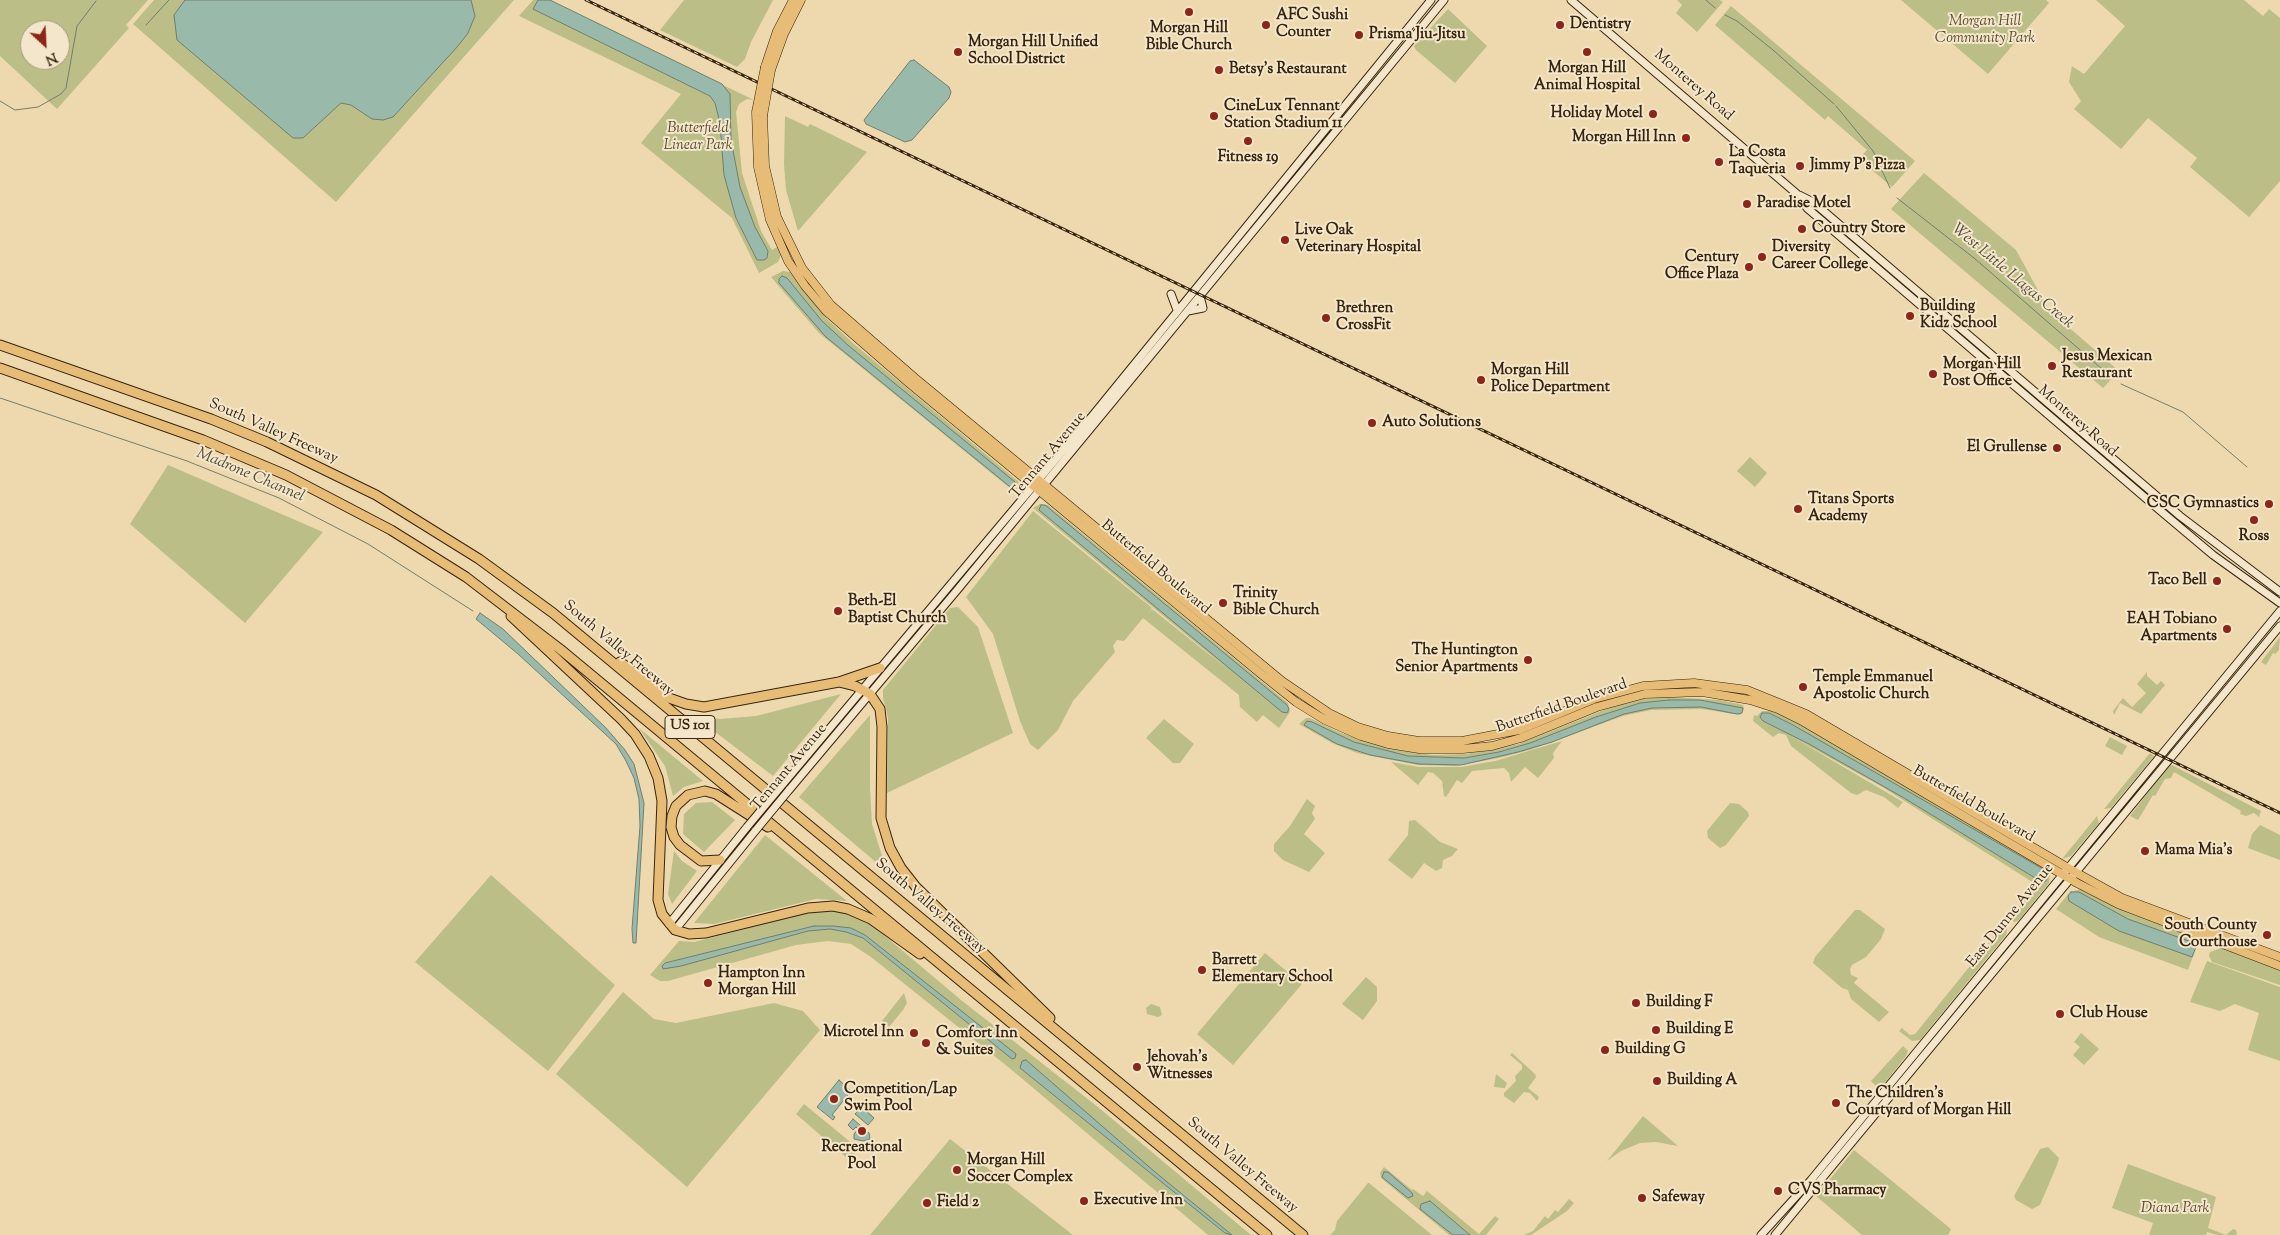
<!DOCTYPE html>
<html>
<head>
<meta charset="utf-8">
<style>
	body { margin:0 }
	#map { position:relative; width:2280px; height:1235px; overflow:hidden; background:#edd9ad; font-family:"Sorts Mill Goudy",serif }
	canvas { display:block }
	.north { position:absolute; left:20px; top:20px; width:50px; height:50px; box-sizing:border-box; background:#f3e6ca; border:1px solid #a8997f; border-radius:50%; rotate:155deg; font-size:14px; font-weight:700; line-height:20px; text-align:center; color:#38250f }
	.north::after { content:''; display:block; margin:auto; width:18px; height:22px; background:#8f2418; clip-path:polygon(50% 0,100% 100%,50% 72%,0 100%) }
</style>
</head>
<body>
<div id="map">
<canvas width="2280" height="1235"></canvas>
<div class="north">N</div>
</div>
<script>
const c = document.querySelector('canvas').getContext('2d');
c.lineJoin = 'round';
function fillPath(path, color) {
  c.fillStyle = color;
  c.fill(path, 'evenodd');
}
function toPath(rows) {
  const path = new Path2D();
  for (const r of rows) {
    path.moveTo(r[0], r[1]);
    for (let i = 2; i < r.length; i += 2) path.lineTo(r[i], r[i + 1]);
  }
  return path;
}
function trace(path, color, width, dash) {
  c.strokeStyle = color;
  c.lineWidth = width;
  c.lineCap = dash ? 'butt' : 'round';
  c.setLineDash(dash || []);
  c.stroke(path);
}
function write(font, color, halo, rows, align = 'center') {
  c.font = font + ' "Sorts Mill Goudy",serif';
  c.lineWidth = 4;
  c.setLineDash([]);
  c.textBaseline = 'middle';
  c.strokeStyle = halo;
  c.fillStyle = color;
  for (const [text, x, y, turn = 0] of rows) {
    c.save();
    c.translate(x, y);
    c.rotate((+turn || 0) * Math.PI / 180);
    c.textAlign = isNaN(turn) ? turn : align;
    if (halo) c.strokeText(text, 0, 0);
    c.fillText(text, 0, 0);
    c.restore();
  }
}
fillPath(toPath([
	[0,0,148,0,126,25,129,28,57,109,0,56],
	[30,30,60,30,60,60,30,60],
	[154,0,514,0,336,202,133,24],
	[533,0,546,0,754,100,747,99,739,104,736,112,742,173,761,231,772,250,777,247,781,255,778,262,759,273,732,218,641,143,681,94,519,16],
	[684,0,773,0,751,42,745,59,737,67,660,30],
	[1677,0,1720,0,1723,2,1697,32,1676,13,1682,5],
	[1901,0,2046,0,2049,3,1988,74],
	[2096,0,2244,0,2263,16,2269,9,2280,18,2280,181,2249,217,2190,167,2197,158,2148,118,2121,149,2074,109,2081,101,2069,82,2072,66,2084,74,2125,26],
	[1731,6,1915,161,1892,187,1859,159,1867,150,1828,116,1825,120,1715,25],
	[1448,9,1487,46,1455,83,1416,50,1414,46],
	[785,116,808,127,810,124,867,152,798,231,786,190,784,164],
	[1924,173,2016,250,2049,310,2119,371,2103,388,1891,209],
	[783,271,790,272,826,318,853,343,1019,482,1016,493,819,333,771,277],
	[1750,457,1767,473,1755,487,1737,471],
	[168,465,323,532,245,623,130,524],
	[1040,504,1048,505,1288,703,1290,712,1279,728,1263,715,1257,722,1240,707,1239,695,1143,618,1124,641,1117,640,1113,646,1115,652,1073,701,1058,730,1038,750,1030,744,1020,721,993,634,966,597,1033,511,1152,608,1147,615,1152,609,1231,672,1033,508],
	[958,607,978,627,1013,733,887,793,888,718,883,698,883,690,950,608],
	[2280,637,2279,650,2275,654,2273,653,2266,665,2261,662],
	[2147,672,2147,676,2157,685,2161,681,2165,685,2141,714,2120,703,2114,715,2113,711,2123,698,2132,707,2146,693,2137,684],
	[841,694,773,776,693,715,720,719,756,716],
	[1671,697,1720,700,1743,705,1744,709,1740,715,1702,709,1651,710,1623,716,1530,750,1499,758,1455,766,1417,765,1357,753,1332,743,1299,724,1306,718,1310,718,1341,733,1390,749,1433,755,1466,754,1519,744,1614,706,1643,699],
	[1762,711,1773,711,1793,720,2047,869,2050,874,2049,883,2019,920,2015,922,2008,920,2037,885,1884,788,1789,735,1903,802,1898,808,1884,797,1871,792,1866,790,1857,795,1851,793,1791,746,1786,735,1779,733,1773,737,1753,721,1754,715,1757,716],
	[870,715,870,789,872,824,883,859,904,886,799,797],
	[1164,719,1194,744,1180,763,1173,763,1146,738],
	[639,728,703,781,684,787,673,796,665,766],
	[2110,737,2127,746,2122,755,2105,746],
	[1562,741,1553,753,1554,758,1538,778,1525,767,1511,782,1509,773,1504,768,1472,771,1462,783,1457,780,1446,797,1444,796,1442,781,1433,773,1428,772,1418,785,1391,762,1419,767,1461,767,1495,761],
	[2150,753,2154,756,2111,808,2104,809],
	[2170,764,2261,811,2259,817,2254,813,2246,816,2240,814,2241,811,2174,772,2171,778,2165,779,2155,796,2153,795,2138,820,2130,816],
	[1307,799,1315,806,1312,813,1315,819,1304,834,1325,853,1309,872,1283,860,1274,851,1274,844,1290,826],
	[712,802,735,820,704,852,683,834,684,814,696,803],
	[1730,803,1739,804,1748,812,1749,816,1726,845,1720,848,1708,838,1707,831],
	[2097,816,2099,823,2071,856,2062,859],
	[1415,820,1440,842,1458,849,1452,856,1443,860,1442,868,1436,871,1424,863,1412,879,1388,860,1408,835,1409,821],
	[2260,825,2280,835,2280,860,2248,848,2252,834],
	[765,835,847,901,816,899,714,924,694,923],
	[674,851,682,861,697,871,672,904,668,894],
	[491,875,615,985,548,1071,415,962],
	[2081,889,2132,914,2195,938,2197,946,2188,970,2099,937,2056,909,2070,892],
	[831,910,852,914,872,925,961,1000,1098,1107,1251,1235,1208,1235,1013,1071,871,957,851,944,828,941,796,945,668,981,660,981,650,975,679,941,694,942,810,912],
	[1855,910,1860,910,1885,929,1881,939,1866,957,1852,965,1850,969,1851,975,1858,978,1854,983,1889,1012,1879,1022,1851,999,1848,990,1842,988,1813,963,1815,957],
	[2004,924,2007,929,2006,935,1920,1040,1912,1041,1899,1031,1902,1028,1910,1035,1915,1034],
	[2221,948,2280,970,2280,985,2212,962,2209,956,2210,952],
	[1265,953,1302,984,1233,1065,1197,1034],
	[2207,961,2280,987,2280,1061,2248,1050,2259,1013,2235,1004,2220,1011,2190,1002],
	[1366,977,1377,987,1377,1001,1363,1020,1342,1004],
	[623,992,654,1019,676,1023,774,1003,803,1011,820,1030,687,1187,556,1074],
	[904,993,907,1003,903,1010,889,1027,882,1021],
	[1151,1004,1160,1007,1162,1015,1158,1017,1147,1014,1146,1008],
	[2081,1033,2099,1049,2084,1065,2073,1055,2080,1047,2074,1042],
	[1903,1046,1908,1051,1906,1056,1883,1085,1876,1086,1871,1081],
	[1512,1053,1535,1074,1536,1077,1528,1088,1539,1097,1537,1101,1530,1093,1524,1092,1514,1103,1504,1096,1504,1093,1516,1081,1515,1076,1522,1069,1522,1065,1510,1055],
	[1496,1074,1507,1083,1505,1088,1494,1087],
	[804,1104,859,1149,849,1160,796,1114],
	[1643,1116,1678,1146,1656,1142,1640,1143,1621,1151,1607,1161],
	[950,1139,1073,1235,870,1235],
	[2048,1147,2059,1158,2057,1165,2040,1205,2032,1209,2016,1200,2014,1196,2040,1149],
	[1854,1150,1951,1229,1948,1235,1862,1235,1816,1196],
	[2128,1164,2216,1197,2208,1228,2226,1235,2233,1229,2236,1230,2237,1235,2217,1235,2207,1232,2206,1235,2149,1235,2153,1223,2112,1208],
	[1384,1167,1412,1190,1413,1189,1423,1196,1427,1191,1479,1234,1495,1216,1499,1219,1486,1235,1449,1235,1381,1178,1380,1173],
	[1368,1183,1369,1183,1432,1235,1330,1235,1335,1230,1337,1221],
	[1569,1199,1574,1203,1567,1211,1531,1235,1524,1235,1533,1231,1545,1216,1548,1219,1555,1210,1558,1212]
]), '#bcbe87');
const water = toPath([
	[185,0,471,0,475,16,468,33,458,46,393,117,383,120,372,119,351,105,341,103,303,138,293,138,177,40,174,15,185,0],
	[538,0,550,0,722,84,730,94,731,140,740,187,755,227,768,251,767,258,764,260,757,260,736,218,724,175,720,123,715,103,710,96,533,9,538,0],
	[914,60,949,87,951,92,949,98,912,140,905,142,866,124,864,120,910,61,914,60],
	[782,276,787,278,822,321,849,346,1015,482,1014,490,826,337,779,283,779,279,782,276],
	[1041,505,1045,505,1287,705,1289,709,1287,713,1282,712,1039,510,1041,505],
	[480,613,503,629,606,728,625,750,634,764,644,803,636,943,633,943,632,929,640,826,639,799,634,778,626,761,616,744,518,654,476,619,480,613],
	[1669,700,1700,700,1743,708,1742,713,1737,714,1701,707,1652,708,1624,714,1552,742,1518,752,1461,765,1419,764,1370,755,1337,744,1304,725,1307,721,1312,722,1354,742,1408,756,1464,758,1499,752,1530,743,1596,717,1640,703,1669,700],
	[1762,713,1769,713,1793,725,2043,869,2047,873,2047,879,2045,882,2040,881,1904,798,1809,744,1763,721,1760,717,1762,713],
	[2071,892,2079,892,2128,919,2197,944,2192,957,2119,931,2069,901,2068,896,2071,892],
	[814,926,833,926,851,928,865,935,1016,1054,1015,1058,1012,1059,863,938,846,932,830,929,808,931,681,966,663,969,662,966,665,963,814,926],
	[1026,1060,1155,1172,1232,1235,1225,1233,1020,1068,1022,1061,1026,1060],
	[839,1080,851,1091,832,1115,835,1117,833,1120,817,1107,839,1080],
	[862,1107,874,1118,868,1125,855,1114,862,1107],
	[853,1119,869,1133,870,1139,863,1141,854,1139,854,1134,858,1129,856,1127,853,1130,848,1125,853,1119],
	[1384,1172,1388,1172,1412,1193,1413,1196,1408,1198,1382,1177,1384,1172],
	[1430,1201,1470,1235,1453,1235,1420,1209,1421,1204,1430,1201]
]);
fillPath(water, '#99baab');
trace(water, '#727e6d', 1);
trace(toPath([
	[1706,0,1715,8],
	[1725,15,1737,21,1773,50,1834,104],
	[146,25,169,0],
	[0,101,15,110,38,107,61,94,66,88,77,26,96,1],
	[1836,106,1873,151,1890,188],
	[1897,198,1974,258,2110,376],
	[2121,384,2183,412,2247,467],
	[0,398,187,461,279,498,368,544,473,611]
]), '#727e6d', 1);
const secondary = toPath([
	[1571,0,1797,194,1807,208,2156,507,2213,555,2280,603],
	[1799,195,1813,202,2180,516,2280,592],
	[1171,294,1177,310],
	[1188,311,1203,308,1200,296],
	[783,784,1093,415,1431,0],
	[789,790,958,589,1444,0],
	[669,924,747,827],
	[675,930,756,830],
	[1761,1235,1811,1180,2280,611],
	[1775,1235,2280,626]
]);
const primary = toPath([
	[765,67,777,31,793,0],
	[771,70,784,34,801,0],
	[756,112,758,167,770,220,788,261,805,286,826,311,910,384,1261,674,1296,702,1325,720,1361,736,1388,744,1419,749,1463,749,1492,746,1521,738,1597,707,1645,694,1702,692,1750,700,1778,709,1804,722,2077,883,2118,904,2280,966],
	[763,116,765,166,777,217,802,268,831,305,915,378,1282,681,1329,713,1358,727,1388,736,1419,741,1462,741,1519,730,1594,699,1643,686,1694,683,1747,690,1806,714,2075,872,2122,898,2280,957]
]);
const highway = toPath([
	[0,345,211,419,267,442,376,495,479,559,553,613,1303,1235],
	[0,368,203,440,286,475,391,530,466,577,560,649,1267,1235],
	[511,616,621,719,635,734,649,756,658,778,662,801,658,900,662,914,675,930,689,934,706,933,808,908,833,906,848,909,871,919,920,954],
	[620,662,669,698,686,704,704,707,839,682,880,668],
	[839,682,855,686,870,694,880,709,882,727,881,818,890,848,901,868,916,887,1050,1018],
	[720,860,701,861,680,845,674,837,671,827,672,816,676,806,688,795,705,791,716,794,768,827]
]);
trace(secondary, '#38250f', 9);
trace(primary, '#38250f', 9);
trace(highway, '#38250f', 11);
trace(secondary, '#f3e6ca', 7);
trace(primary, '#e6bc76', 8);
trace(highway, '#e6bc76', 9);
const rail = toPath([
	[586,0,2280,813]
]);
trace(rail, '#38250f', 3);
trace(rail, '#f3e6ca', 1, [4]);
const secondaryBridge = toPath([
	[747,827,783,784],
	[756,830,789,790]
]);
const primaryBridge = toPath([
	[756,112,765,67],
	[763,116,771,70]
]);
trace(secondaryBridge, '#38250f', 9, []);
trace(primaryBridge, '#38250f', 9, []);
trace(secondaryBridge, '#f3e6ca', 7);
trace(primaryBridge, '#e6bc76', 8);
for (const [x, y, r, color] of [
	[1189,12,5,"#8f2418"],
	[1266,25,5,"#8f2418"],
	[1560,25,5,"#8f2418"],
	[1359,35,5,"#8f2418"],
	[958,52,5,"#8f2418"],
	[1587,52,5,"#8f2418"],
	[1219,70,5,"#8f2418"],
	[1653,114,5,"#8f2418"],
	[1214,116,5,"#8f2418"],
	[1686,138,5,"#8f2418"],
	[1248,141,5,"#8f2418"],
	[1719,162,5,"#8f2418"],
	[1800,166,5,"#8f2418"],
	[1747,204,5,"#8f2418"],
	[1802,229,5,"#8f2418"],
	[1285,240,5,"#8f2418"],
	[1762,257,5,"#8f2418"],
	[1749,267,5,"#8f2418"],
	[1910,316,5,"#8f2418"],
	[1326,318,5,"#8f2418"],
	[2052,366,5,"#8f2418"],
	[1933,374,5,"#8f2418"],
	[1481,380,5,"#8f2418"],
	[1372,423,5,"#8f2418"],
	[2057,448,5,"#8f2418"],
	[2269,504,5,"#8f2418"],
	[1798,509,5,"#8f2418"],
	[2254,520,5,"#8f2418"],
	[2217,581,5,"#8f2418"],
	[1223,603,5,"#8f2418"],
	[838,611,5,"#8f2418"],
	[2227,629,5,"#8f2418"],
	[1528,660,5,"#8f2418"],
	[1803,687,5,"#8f2418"],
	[2145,851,5,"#8f2418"],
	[2267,935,5,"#8f2418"],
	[1202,970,5,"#8f2418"],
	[708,983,5,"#8f2418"],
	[1636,1003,5,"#8f2418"],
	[2060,1014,5,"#8f2418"],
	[1656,1030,5,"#8f2418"],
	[914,1033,5,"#8f2418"],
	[926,1043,5,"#8f2418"],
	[1605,1050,5,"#8f2418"],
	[1137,1067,5,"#8f2418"],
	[1657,1081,5,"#8f2418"],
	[834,1099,5,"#8f2418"],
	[1836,1103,5,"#8f2418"],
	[862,1131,5,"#8f2418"],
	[957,1170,5,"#8f2418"],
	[1778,1191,5,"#8f2418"],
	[1642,1198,5,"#8f2418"],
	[1084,1201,5,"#8f2418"],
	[927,1203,5,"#8f2418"]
]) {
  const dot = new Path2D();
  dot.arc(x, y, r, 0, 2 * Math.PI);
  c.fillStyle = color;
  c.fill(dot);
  trace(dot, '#f3e6ca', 2);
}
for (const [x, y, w] of [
	[690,727,50]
]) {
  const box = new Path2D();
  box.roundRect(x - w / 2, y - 11.5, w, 23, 4);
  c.fillStyle = '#f3e6ca';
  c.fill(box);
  trace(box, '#38250f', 1);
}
write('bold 14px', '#38250f', null, [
	["US 101",690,727]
]);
write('bold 15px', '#38250f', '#f3e6ca', [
	["AFC Sushi",1276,16],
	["Counter",1276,33],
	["Dentistry",1570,25],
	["Morgan Hill",1189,29,"center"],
	["Bible Church",1189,46,"center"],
	["Prisma Jiu-Jitsu",1369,35],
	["Morgan Hill Unified",968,43],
	["School District",968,60],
	["Morgan Hill",1587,69,"center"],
	["Animal Hospital",1587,86,"center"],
	["Betsy’s Restaurant",1229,70],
	["CineLux Tennant",1224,107],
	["Station Stadium 11",1224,124],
	["Holiday Motel",1643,114,"right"],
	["Morgan Hill Inn",1676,138,"right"],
	["La Costa",1729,153],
	["Taqueria",1729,170],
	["Fitness 19",1248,158,"center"],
	["Jimmy P's Pizza",1810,166],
	["Paradise Motel",1757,204],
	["Country Store",1812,229],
	["Live Oak",1295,231],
	["Veterinary Hospital",1295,248],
	["Diversity",1772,248],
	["Career College",1772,265],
	["Century",1739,258,"right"],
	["Office Plaza",1739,275,"right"],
	["Building",1920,307],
	["Kidz School",1920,324],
	["Brethren",1336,309],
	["CrossFit",1336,326],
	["Jesus Mexican",2062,357],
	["Restaurant",2062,374],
	["Morgan Hill",1943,365],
	["Post Office",1943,382],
	["Morgan Hill",1491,371],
	["Police Department",1491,388],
	["Auto Solutions",1382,423],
	["El Grullense",2047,448,"right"],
	["Titans Sports",1808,500],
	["Academy",1808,517],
	["CSC Gymnastics",2259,504,"right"],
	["Ross",2254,537,"center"],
	["Taco Bell",2207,581,"right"],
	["Trinity",1233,594],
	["Bible Church",1233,611],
	["Beth-El",848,602],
	["Baptist Church",848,619],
	["EAH Tobiano",2217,620,"right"],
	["Apartments",2217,637,"right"],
	["The Huntington",1518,651,"right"],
	["Senior Apartments",1518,668,"right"],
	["Temple Emmanuel",1813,678],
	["Apostolic Church",1813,695],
	["Mama Mia's",2155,851],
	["South County",2257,926,"right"],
	["Courthouse",2257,943,"right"],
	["Barrett",1212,961],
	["Elementary School",1212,978],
	["Hampton Inn",718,974],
	["Morgan Hill",718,991],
	["Building F",1646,1003],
	["Club House",2070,1014],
	["Building E",1666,1030],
	["Microtel Inn",904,1033,"right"],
	["Comfort Inn",936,1034],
	["& Suites",936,1051],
	["Building G",1615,1050],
	["Jehovah's",1147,1058],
	["Witnesses",1147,1075],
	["Building A",1667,1081],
	["Competition/Lap",844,1090],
	["Swim Pool",844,1107],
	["The Children's",1846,1094],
	["Courtyard of Morgan Hill",1846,1111],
	["Recreational",862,1148,"center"],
	["Pool",862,1165,"center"],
	["Morgan Hill",967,1161],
	["Soccer Complex",967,1178],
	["CVS Pharmacy",1788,1191],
	["Safeway",1652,1198],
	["Executive Inn",1094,1201],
	["Field 2",937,1203]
], 'left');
write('italic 15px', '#594b2d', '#f3e6ca', [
	["Morgan Hill",1985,22],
	["Community Park",1985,39],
	["Butterfield",698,129],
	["Linear Park",698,146],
	["Diana Park",2175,1209]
]);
write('15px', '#38250f', '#f3e6ca', [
	["Monterey Road",1693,86,41],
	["Monterey Road",2077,422,41],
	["South Valley Freeway",273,432,24],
	["Tennant Avenue",1049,456,-50],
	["Butterfield Boulevard",1155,568,40],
	["South Valley Freeway",618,649,40],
	["Butterfield Boulevard",1562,707,-19],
	["Tennant Avenue",790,768,-50],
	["Butterfield Boulevard",1973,805,30],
	["South Valley Freeway",930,907,40],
	["East Dunne Avenue",2011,916,-51],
	["South Valley Freeway",1242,1166,40]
]);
write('italic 16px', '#504a36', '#f3e6ca', [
	["West Little Llagas Creek",2012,277,40],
	["Madrone Channel",250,476,23]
]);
</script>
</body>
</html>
